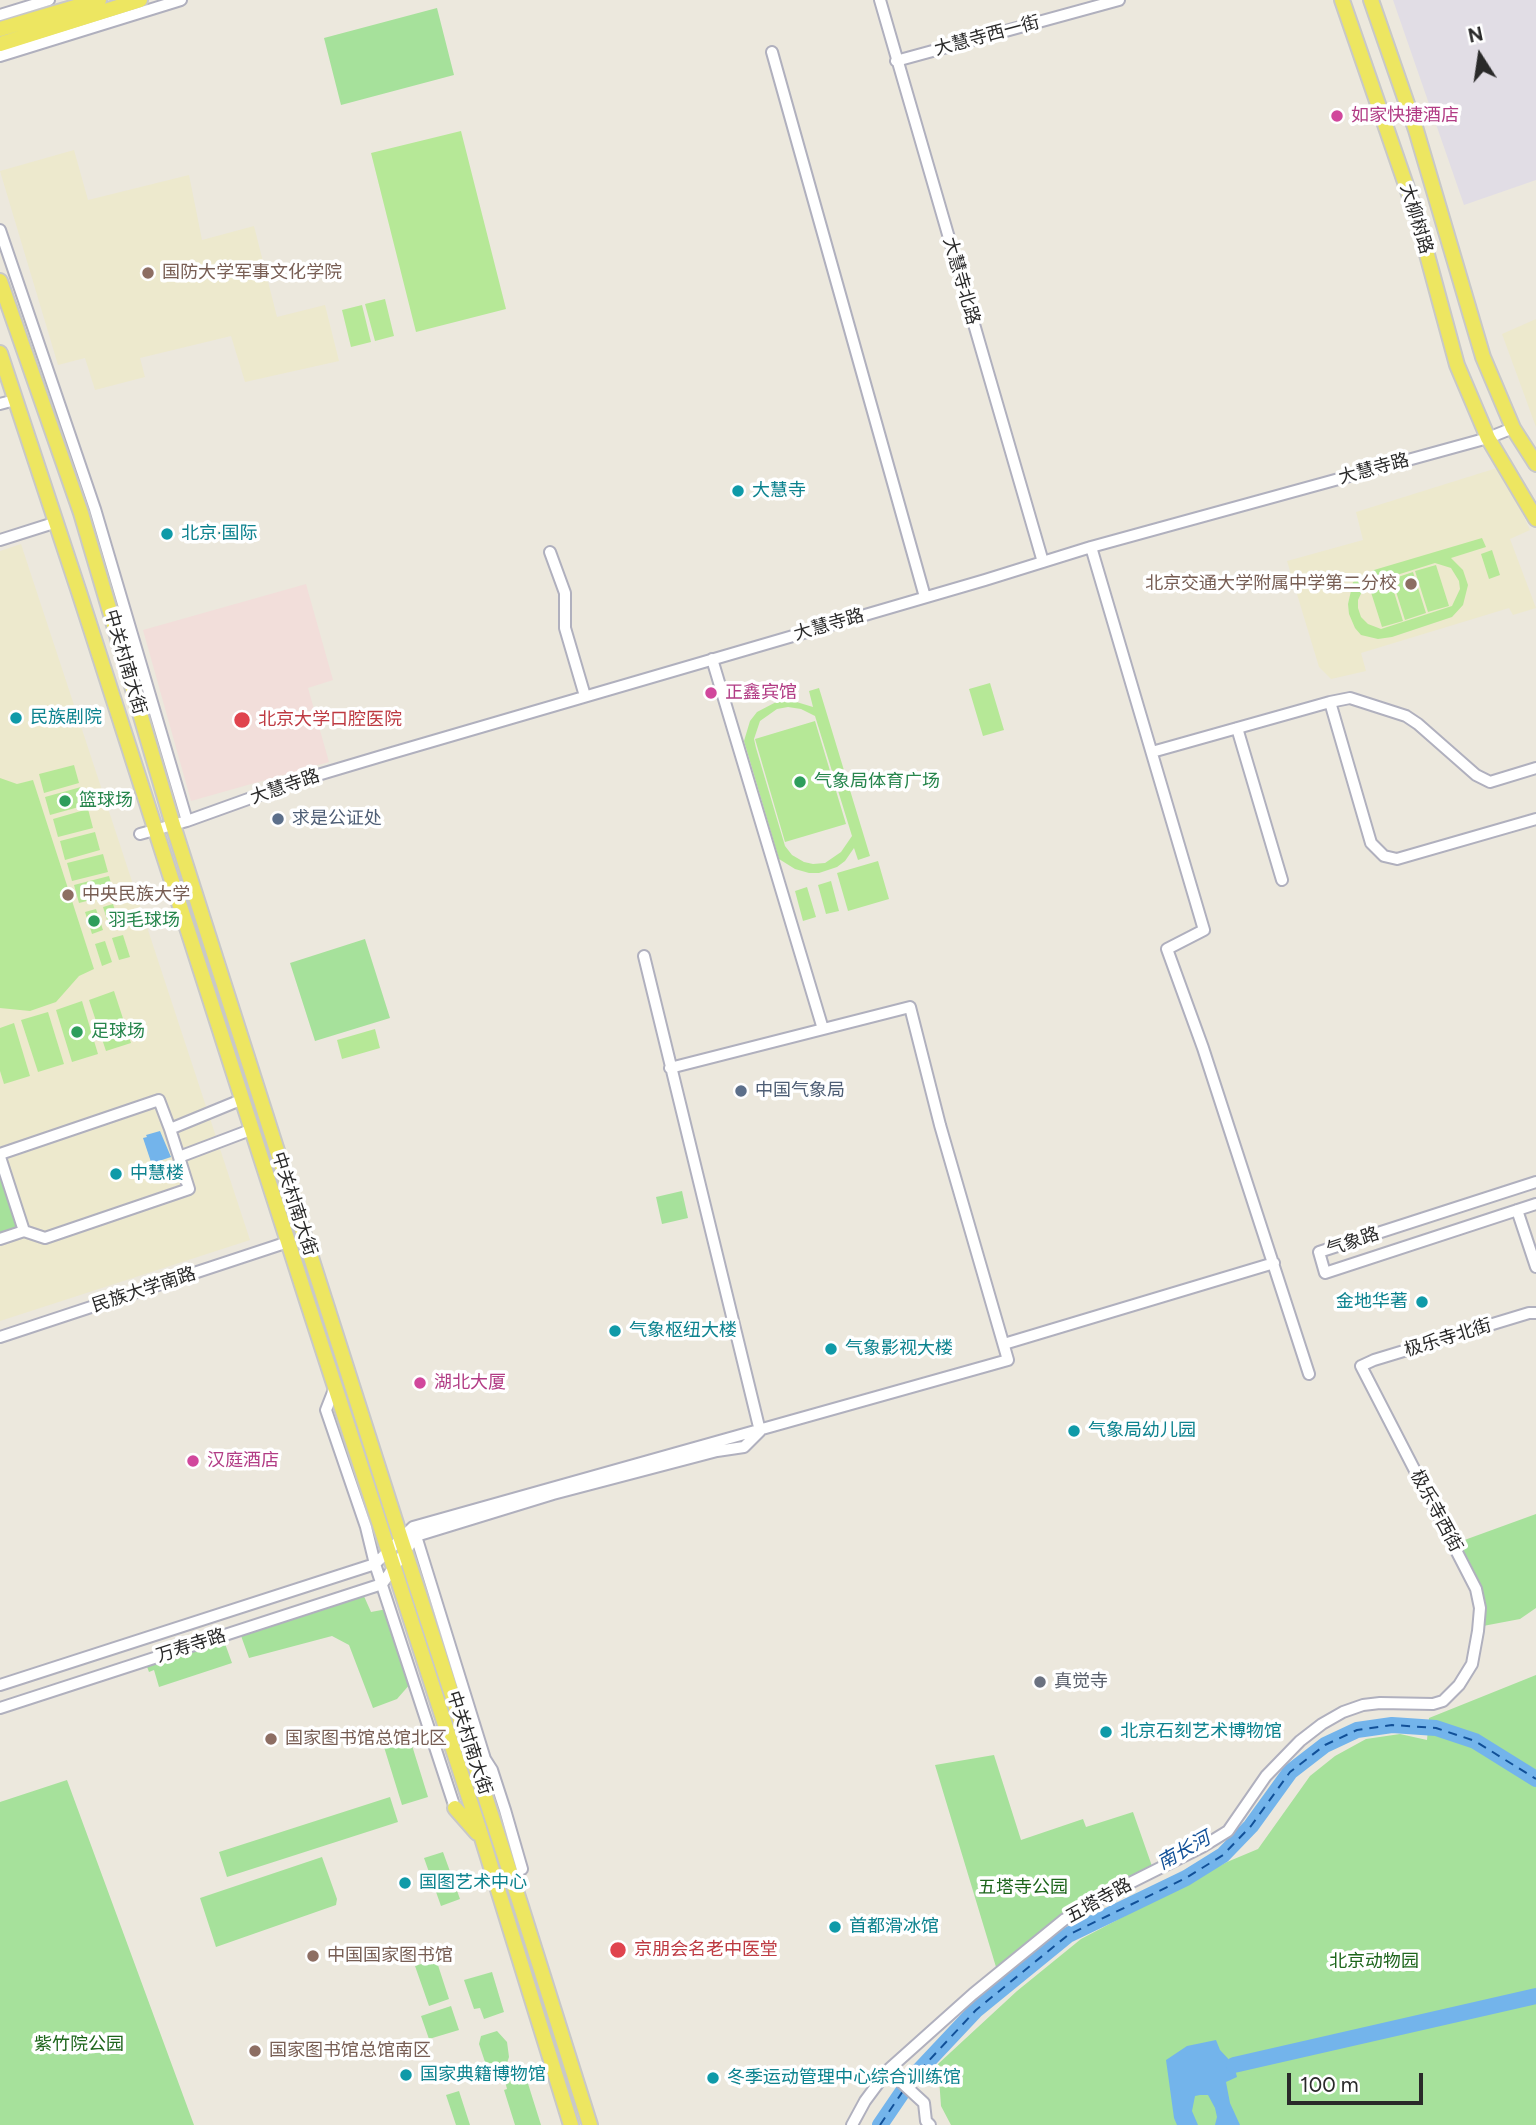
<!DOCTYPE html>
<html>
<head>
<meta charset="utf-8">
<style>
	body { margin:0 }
	#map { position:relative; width:1536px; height:2125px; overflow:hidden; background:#ece8dd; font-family:Figtree,sans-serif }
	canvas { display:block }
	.north { position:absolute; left:1445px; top:21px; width:70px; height:70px; -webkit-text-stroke:5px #fff; paint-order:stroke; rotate:348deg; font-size:19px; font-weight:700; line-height:28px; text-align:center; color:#2a2a2a }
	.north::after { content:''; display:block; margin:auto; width:24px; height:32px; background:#2a2a2a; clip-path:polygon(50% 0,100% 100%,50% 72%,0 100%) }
	.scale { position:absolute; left:1287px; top:2073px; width:136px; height:32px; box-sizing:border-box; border:4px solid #2a2a2a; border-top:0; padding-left:9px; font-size:21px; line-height:24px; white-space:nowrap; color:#2a2a2a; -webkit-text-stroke:5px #fff; paint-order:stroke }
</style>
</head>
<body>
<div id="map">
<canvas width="1536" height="2125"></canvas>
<div class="north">N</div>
<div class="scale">100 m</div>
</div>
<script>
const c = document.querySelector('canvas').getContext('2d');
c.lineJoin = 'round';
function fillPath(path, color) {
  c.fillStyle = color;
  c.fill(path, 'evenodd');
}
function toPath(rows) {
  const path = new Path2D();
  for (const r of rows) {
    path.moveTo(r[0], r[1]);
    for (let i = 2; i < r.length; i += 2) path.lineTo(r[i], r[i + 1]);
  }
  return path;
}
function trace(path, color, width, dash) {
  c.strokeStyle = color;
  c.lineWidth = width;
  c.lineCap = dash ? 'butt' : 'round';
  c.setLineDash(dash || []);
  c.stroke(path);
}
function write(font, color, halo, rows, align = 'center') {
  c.font = font + ' Figtree,"Noto Sans SC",sans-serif';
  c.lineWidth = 7;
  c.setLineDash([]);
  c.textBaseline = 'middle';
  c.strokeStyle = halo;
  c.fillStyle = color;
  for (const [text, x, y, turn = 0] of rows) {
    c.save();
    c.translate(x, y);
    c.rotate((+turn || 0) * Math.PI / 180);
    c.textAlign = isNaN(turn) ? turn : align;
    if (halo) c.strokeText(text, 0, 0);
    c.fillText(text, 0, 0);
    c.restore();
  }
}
fillPath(toPath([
	[1393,0,1536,0,1536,180,1464,205]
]), '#e1dde5');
fillPath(toPath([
	[74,150,88,200,189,175,202,240,254,226,277,317,325,305,339,361,245,382,231,336,140,358,145,377,95,390,85,358,58,365,0,171],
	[1536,319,1536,427,1502,334],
	[1500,467,1530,530,1510,539,1536,608,1513,615,1509,608,1361,653,1366,671,1331,679,1319,667,1287,561,1363,540,1356,512],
	[21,544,250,1240,0,1321,0,551]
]), '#ede9cd');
fillPath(toPath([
	[306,584,333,680,308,688,329,762,191,801,143,630]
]), '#f2deda');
fillPath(toPath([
	[437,8,454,75,341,105,324,38],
	[365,939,390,1018,315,1041,290,963],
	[0,1157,24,1231,0,1239],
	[682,1191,688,1218,662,1224,656,1197],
	[1536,1514,1536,1608,1520,1619,1483,1626,1486,1604,1475,1573,1459,1542],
	[363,1594,371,1612,387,1609,411,1683,397,1699,373,1708,349,1645,332,1636,249,1658,240,1633],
	[223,1638,232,1663,159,1687,154,1670,149,1672,146,1664],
	[1536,1675,1536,2125,951,2125,941,2106,938,2064,1017,1991,1081,1939,1227,1862,1258,1849,1310,1776,1335,1756,1366,1739,1400,1734,1427,1740,1429,1718],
	[410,1739,428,1797,402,1805,384,1747],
	[994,1755,1021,1840,1083,1819,1086,1827,1133,1812,1153,1869,1066,1915,996,1967,935,1765],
	[67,1780,194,2125,0,2125,0,1802],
	[390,1797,398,1822,227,1877,219,1852],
	[443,1852,460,1899,441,1906,424,1858],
	[322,1857,337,1899,336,1905,216,1947,200,1898],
	[436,1959,449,1999,429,2006,415,1966],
	[492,1972,504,2012,484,2019,480,2008,474,2009,464,1980],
	[451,2006,459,2030,429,2039,421,2016],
	[497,2031,507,2042,509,2057,507,2063,493,2068,485,2062,479,2044,481,2036],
	[525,2074,541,2125,515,2125,504,2090,507,2089,505,2081],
	[459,2091,470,2125,456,2125,446,2095]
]), '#a6e19b');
fillPath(toPath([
	[461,131,506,309,416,332,371,153],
	[385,299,394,336,375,341,365,304],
	[362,305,371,342,351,347,342,310],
	[1482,538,1486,547,1451,558,1463,570,1468,585,1463,605,1452,617,1392,637,1378,639,1361,635,1355,628,1349,614,1348,604,1353,582,1360,577,1374,570],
	[1435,563,1451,568,1459,581,1460,589,1452,606,1381,629,1368,624,1361,617,1358,608,1358,600,1365,585],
	[1492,550,1500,575,1489,579,1481,554],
	[1436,565,1449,606,1428,612,1415,571],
	[1413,572,1426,613,1405,620,1392,579],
	[1390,579,1403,621,1382,627,1369,586],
	[990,683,1004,730,983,736,969,689],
	[819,688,870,856,858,860,854,848,845,861,837,867,819,873,809,873,795,869,779,859,744,741,750,721,757,712,780,700,790,700,813,707,809,691],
	[788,707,801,709,815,716,852,836,841,852,825,863,813,864,804,862,792,855,785,846,756,748,754,739,760,721,777,709],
	[815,721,846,824,785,842,755,739],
	[74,765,79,783,44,793,39,774],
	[0,778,17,784,33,780,94,969,79,976,56,1002,30,1011,0,1008],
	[81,787,86,805,50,815,45,797],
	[88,809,93,828,58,837,53,819],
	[95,832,100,850,65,860,60,841],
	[103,854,108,872,72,881,67,863],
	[878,861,889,899,848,911,837,873],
	[109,876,114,894,79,903,74,885],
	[831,881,839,911,826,914,818,885],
	[807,887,816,917,803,921,795,891],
	[113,904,120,926,110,929,103,907],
	[96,909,103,930,92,934,85,912],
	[123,935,130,957,119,960,112,938],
	[105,941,112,962,102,966,95,944],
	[114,991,131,1043,106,1051,89,1000],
	[82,1001,98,1054,72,1062,56,1010],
	[48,1012,64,1064,38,1072,21,1020],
	[14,1023,30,1076,4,1084,0,1071,0,1028],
	[375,1029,380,1048,342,1059,337,1040]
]), '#b6e897');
fillPath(toPath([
	[160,1131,171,1157,156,1162,155,1161,151,1162,143,1138,147,1137,146,1135],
	[1216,2040,1220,2050,1234,2065,1237,2077,1226,2082,1230,2103,1240,2125,1215,2125,1217,2117,1215,2108,1208,2095,1200,2095,1195,2096,1192,2111,1198,2125,1177,2125,1174,2118,1166,2060,1187,2046]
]), '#73b4eb');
trace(toPath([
	[1234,2065,1536,1996],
	[880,2125,912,2078,976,2010,1068,1935,1186,1878,1223,1855,1251,1826,1290,1772,1325,1745,1357,1730,1392,1725,1436,1728,1475,1741,1536,1779]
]), '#73b4eb', 16);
trace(toPath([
	[908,2083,976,2010,1068,1935,1186,1878,1223,1855,1251,1826,1290,1772,1325,1745,1357,1730,1392,1725,1436,1728,1475,1741,1536,1779],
	[880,2125,903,2091]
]), '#115098', 2, [9, 7]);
const minor = toPath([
	[880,0,1043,562],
	[0,15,49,0],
	[772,52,925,597],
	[0,56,181,0],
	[896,61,1119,0],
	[0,230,95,509,187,821],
	[0,404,15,400],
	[0,540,57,522],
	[1091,547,1204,930,1167,949,1203,1048,1309,1374],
	[550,552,565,593,565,628,585,696],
	[712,659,823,1029],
	[1330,702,1350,698,1406,716,1418,724,1476,775,1490,782,1536,768],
	[1237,728,1282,880],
	[1152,752,1330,702,1371,843,1384,856,1397,859,1536,819],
	[140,834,187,821,301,780,385,755,985,580,1091,547,1488,438,1513,428],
	[644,956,760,1431],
	[170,1129,179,1157],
	[0,1154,159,1100,170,1129,243,1099],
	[0,1157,24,1231],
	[1536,1182,1319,1252,1325,1273,1536,1204],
	[1517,1210,1536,1267],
	[0,1239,24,1231,45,1238,189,1189,179,1157,253,1129],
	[0,1337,288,1242],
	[1004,1344,1274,1263],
	[335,1387,326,1410,366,1527,375,1564,455,1808],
	[416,1536,485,1759,492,1770,505,1810,522,1869],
	[0,1685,375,1564,413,1527,1008,1360,940,1125,910,1007,670,1068],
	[0,1708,382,1584,416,1536,553,1494,717,1451,744,1447,760,1431],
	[888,2070,924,2103,926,2121,930,2125],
	[852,2125,865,2101,888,2070,973,1994,1065,1919,1124,1886,1202,1847,1228,1831,1266,1776,1300,1741,1322,1724,1343,1712,1363,1705,1380,1703,1433,1704,1443,1701,1459,1685,1472,1664,1478,1631,1480,1608,1476,1589,1361,1366,1374,1360,1529,1313,1536,1313]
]);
const major = toPath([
	[1342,0,1416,214,1457,365,1488,438,1536,519],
	[1371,0,1416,130,1483,357,1513,428,1536,464],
	[0,29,99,0],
	[0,44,140,0],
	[0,281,81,513,173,825,401,1539,520,1903,590,2125],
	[0,353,79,592,309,1307,482,1838,571,2125],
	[455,1808,477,1833]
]);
trace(minor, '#b0b0be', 14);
trace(major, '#c8c8c8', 18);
trace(minor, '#fff', 10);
trace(major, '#ede661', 14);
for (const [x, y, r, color] of [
	[1337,116,7,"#d1479c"],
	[148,273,7,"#8d6e63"],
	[738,491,7,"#0f9aa8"],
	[167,534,7,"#0f9aa8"],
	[1411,584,7,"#8d6e63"],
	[711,693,7,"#d1479c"],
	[16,718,7,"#0f9aa8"],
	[242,720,9,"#e0444e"],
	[800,782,7,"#2e9e5b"],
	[65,801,7,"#2e9e5b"],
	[278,819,7,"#5c6f8a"],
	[68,895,7,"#8d6e63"],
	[94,921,7,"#2e9e5b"],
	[77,1032,7,"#2e9e5b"],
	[741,1091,7,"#5c6f8a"],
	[116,1174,7,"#0f9aa8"],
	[1422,1302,7,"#0f9aa8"],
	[615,1331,7,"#0f9aa8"],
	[831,1349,7,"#0f9aa8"],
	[420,1383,7,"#d1479c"],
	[1074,1431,7,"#0f9aa8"],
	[193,1461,7,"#d1479c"],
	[1040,1682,7,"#6b7280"],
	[1106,1732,7,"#0f9aa8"],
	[271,1739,7,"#8d6e63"],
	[405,1883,7,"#0f9aa8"],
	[835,1927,7,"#0f9aa8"],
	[618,1950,9,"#e0444e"],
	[313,1956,7,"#8d6e63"],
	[255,2051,7,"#8d6e63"],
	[406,2075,7,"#0f9aa8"],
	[713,2078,7,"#0f9aa8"]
]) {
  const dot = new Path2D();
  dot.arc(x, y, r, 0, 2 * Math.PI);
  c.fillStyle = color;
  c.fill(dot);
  trace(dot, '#fff', 2.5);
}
write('18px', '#2a2a2a', '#fff', [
	["大慧寺西一街",987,36,-15],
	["大柳树路",1416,219,73],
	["大慧寺北路",961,281,74],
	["大慧寺路",1374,469,-15],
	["大慧寺路",829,625,-16],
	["中关村南大街",125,662,74],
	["大慧寺路",285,787,-19],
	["中关村南大街",294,1204,72],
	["气象路",1353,1242,-19],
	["民族大学南路",144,1290,-18],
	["极乐寺北街",1448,1338,-17],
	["极乐寺西街",1436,1511,62],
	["万寿寺路",191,1646,-18],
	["中关村南大街",469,1743,72],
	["五塔寺路",1099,1901,-29]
]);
write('18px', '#b23c85', '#fff', [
	["如家快捷酒店",1351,116],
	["正鑫宾馆",725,693],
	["湖北大厦",434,1383],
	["汉庭酒店",207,1461]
], 'left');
write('18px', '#785e54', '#fff', [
	["国防大学军事文化学院",162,273],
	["北京交通大学附属中学第二分校",1397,584,"right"],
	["中央民族大学",82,895],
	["国家图书馆总馆北区",285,1739],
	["中国国家图书馆",327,1956],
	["国家图书馆总馆南区",269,2051]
], 'left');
write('18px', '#0d838f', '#fff', [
	["大慧寺",752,491],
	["北京·国际",181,534],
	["民族剧院",30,718],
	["中慧楼",130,1174],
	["金地华著",1408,1302,"right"],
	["气象枢纽大楼",629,1331],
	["气象影视大楼",845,1349],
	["气象局幼儿园",1088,1431],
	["北京石刻艺术博物馆",1120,1732],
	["国图艺术中心",419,1883],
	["首都滑冰馆",849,1927],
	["国家典籍博物馆",420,2075],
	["冬季运动管理中心综合训练馆",727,2078]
], 'left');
write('18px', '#be3a42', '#fff', [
	["北京大学口腔医院",258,720],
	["京朋会名老中医堂",634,1950]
], 'left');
write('18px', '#27864d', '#fff', [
	["气象局体育广场",814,782],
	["篮球场",79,801],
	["羽毛球场",108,921],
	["足球场",91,1032]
], 'left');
write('18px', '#4e5e75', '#fff', [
	["求是公证处",292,819],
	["中国气象局",755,1091]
], 'left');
write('18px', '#5b616d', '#fff', [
	["真觉寺",1054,1682]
], 'left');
write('18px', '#1e661c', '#fff', [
	["五塔寺公园",1023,1888],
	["北京动物园",1374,1962],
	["紫竹院公园",79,2045]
]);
write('italic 19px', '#115098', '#fff', [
	["南长河",1184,1851,-29]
]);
</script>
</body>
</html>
